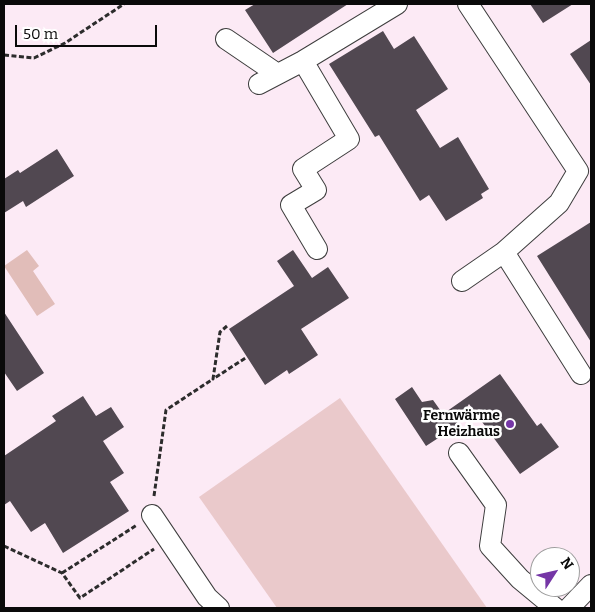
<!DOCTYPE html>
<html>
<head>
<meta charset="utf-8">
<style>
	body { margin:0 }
	#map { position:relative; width:595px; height:612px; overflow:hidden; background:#fceaf5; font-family:Bitter,serif }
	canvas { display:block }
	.frame { position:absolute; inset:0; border:5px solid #0a0a0a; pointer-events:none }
	.north { position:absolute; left:530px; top:547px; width:50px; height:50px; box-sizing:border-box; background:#fff; border:1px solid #9d9d9d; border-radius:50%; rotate:55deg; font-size:14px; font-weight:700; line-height:20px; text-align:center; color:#0a0a0a }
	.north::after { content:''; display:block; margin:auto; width:18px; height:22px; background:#7536a6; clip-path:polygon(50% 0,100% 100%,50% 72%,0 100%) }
	.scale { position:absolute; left:15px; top:25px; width:142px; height:22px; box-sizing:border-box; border:2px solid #0a0a0a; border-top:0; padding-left:6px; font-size:15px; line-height:18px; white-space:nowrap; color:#0a0a0a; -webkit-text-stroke:4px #fff; paint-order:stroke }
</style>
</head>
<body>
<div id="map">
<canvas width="595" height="612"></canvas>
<div class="frame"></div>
<div class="north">N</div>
<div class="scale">50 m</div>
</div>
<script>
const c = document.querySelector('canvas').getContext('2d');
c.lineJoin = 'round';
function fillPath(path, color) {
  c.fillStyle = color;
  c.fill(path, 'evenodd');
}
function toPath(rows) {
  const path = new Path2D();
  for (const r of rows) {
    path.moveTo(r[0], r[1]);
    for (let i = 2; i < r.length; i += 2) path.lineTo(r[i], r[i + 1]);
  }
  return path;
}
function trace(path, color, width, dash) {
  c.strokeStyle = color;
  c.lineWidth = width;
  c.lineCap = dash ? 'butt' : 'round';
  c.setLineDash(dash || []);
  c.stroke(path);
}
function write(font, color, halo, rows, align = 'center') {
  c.font = font + ' Bitter,serif';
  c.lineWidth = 5;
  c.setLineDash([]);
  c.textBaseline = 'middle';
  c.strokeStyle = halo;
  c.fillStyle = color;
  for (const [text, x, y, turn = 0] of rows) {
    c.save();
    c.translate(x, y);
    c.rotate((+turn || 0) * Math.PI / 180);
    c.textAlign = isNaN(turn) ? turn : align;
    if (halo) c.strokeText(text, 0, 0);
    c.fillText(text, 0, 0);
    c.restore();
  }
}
fillPath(toPath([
	[27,250,39,266,33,271,55,304,37,316,4,266]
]), '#e1bdb9');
fillPath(toPath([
	[340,398,487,608,277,608,199,497]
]), '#eac9cb');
fillPath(toPath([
	[255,4,348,4,273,53,245,10],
	[530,4,573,4,543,23],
	[383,31,394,49,414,36,448,89,416,110,440,148,458,137,489,189,481,194,483,198,446,221,429,195,420,201,379,135,375,137,329,64],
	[591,40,591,85,570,54],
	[57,149,74,176,26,207,23,201,4,213,4,179,18,170,20,173],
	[591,222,591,342,537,256],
	[293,250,312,278,328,267,349,298,301,329,318,355,289,374,287,370,265,385,229,329,294,286,277,261],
	[4,312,44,373,17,391,4,372],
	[500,374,537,426,541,423,559,447,520,474,469,404,448,437,446,433,426,446,395,399,412,387,422,402,433,400,443,414],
	[83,396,96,416,111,407,124,427,103,441,124,473,110,482,129,511,63,553,45,523,31,532,10,501,4,505,4,456,56,421,52,416]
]), '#514851');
const minor = toPath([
	[468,4,578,171,559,203,504,252],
	[226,39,276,73],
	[303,61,349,139,303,169,316,190,291,205,317,249],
	[259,84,303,61,397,4],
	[462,281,504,252,581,374],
	[459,453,496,505,490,546,520,579,555,608],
	[152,515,207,597,219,608],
	[569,608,591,585]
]);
trace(minor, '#3d3d3d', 22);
trace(toPath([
	[4,55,34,58,65,43,124,4],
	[227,326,220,332,213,379,247,357],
	[154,496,166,410,213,379],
	[4,546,62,573,80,598,154,549],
	[62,573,137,525]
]), '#2c2c2c', 3, [5, 2.5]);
trace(minor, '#fff', 20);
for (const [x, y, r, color] of [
	[510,424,5,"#7536a6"]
]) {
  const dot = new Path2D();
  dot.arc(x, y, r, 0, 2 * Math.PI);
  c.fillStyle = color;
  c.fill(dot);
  trace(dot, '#fff', 2);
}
write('bold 14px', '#0a0a0a', '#fff', [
	["Fernwärme",500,416],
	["Heizhaus",500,432]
], 'right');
</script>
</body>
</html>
